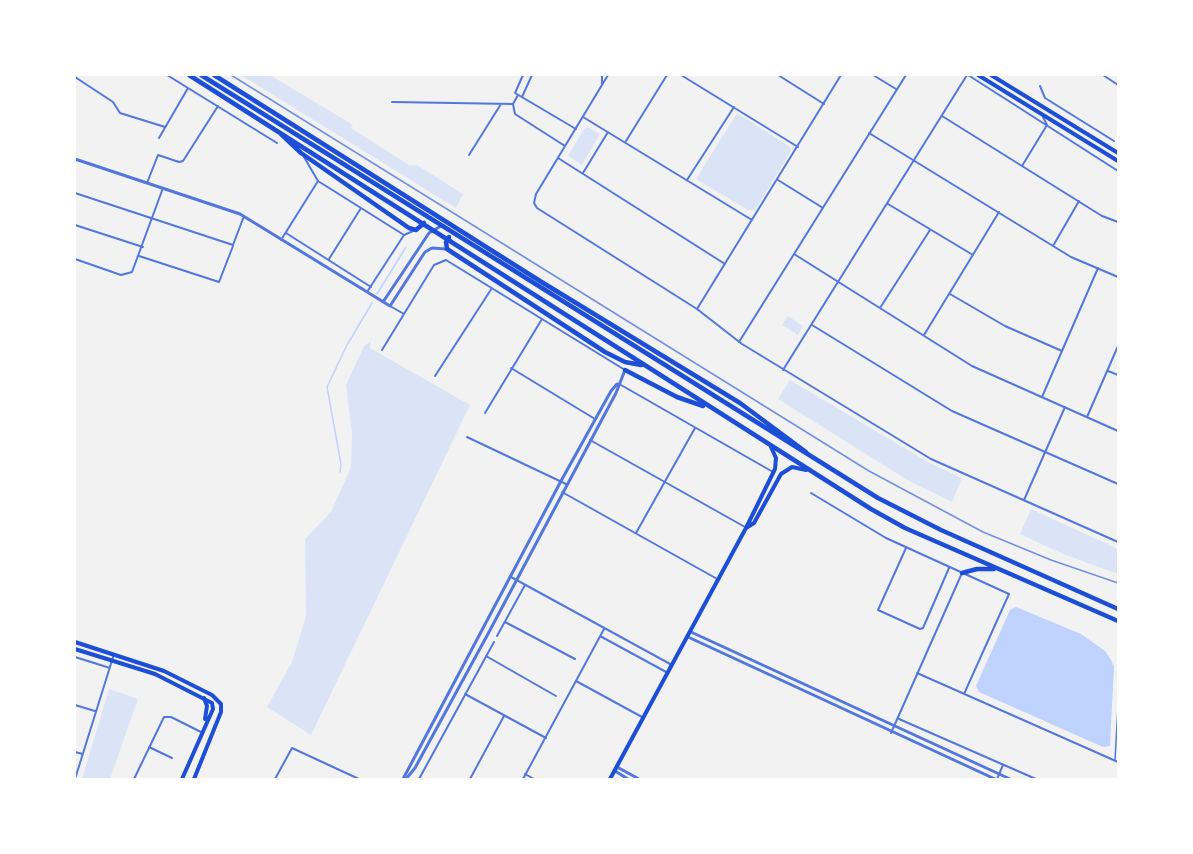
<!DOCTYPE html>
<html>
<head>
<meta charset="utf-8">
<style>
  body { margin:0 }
  #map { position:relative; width:1193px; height:854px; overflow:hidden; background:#f2f2f2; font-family:Rubik,sans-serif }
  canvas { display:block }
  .frame { position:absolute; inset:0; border:76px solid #fff; pointer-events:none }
</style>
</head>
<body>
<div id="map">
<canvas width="1193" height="854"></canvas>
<div class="frame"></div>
</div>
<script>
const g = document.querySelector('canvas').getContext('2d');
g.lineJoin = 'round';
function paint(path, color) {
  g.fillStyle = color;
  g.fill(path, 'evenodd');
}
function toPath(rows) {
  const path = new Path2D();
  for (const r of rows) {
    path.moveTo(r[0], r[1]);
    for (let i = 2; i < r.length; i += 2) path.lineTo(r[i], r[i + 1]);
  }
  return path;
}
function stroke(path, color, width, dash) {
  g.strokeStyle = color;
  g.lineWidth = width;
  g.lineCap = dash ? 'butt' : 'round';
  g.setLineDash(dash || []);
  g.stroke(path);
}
paint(toPath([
  [241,75,270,75,353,125,351,128,409,165,417,165,463,194,456,208],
  [737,113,789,146,791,151,755,210,748,210,696,179],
  [588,127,600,134,582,165,568,156,584,129],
  [788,316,803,326,798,335,782,325],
  [371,341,370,348,470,405,311,735,267,707,292,662,306,616,305,539,331,512,351,467,352,434,346,385,364,346],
  [790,380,928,462,962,478,952,502,909,481,778,399],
  [1031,509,1118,549,1118,574,1063,554,1020,534],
  [109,689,138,699,110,779,82,779]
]), '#dbe4f7');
paint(toPath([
  [1016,607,1081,634,1105,651,1111,660,1114,667,1110,746,1103,747,979,692,976,686,1010,610]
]), '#bfd3fe');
stroke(toPath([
  [377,294,406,247],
  [340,472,341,464,327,387,347,345,372,303]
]), '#bfd3fe', 1.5);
stroke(toPath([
  [1115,760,1118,707]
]), '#5277de', 1.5);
stroke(toPath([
  [167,75,277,143],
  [523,75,515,93,576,129],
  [602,75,602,84],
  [608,75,536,194,534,203,537,208,697,309,742,344,931,459,1118,542],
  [681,75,798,147],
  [778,75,824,104],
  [873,75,896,89],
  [968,75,1118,171],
  [1103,75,1118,85],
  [75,77,113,102,120,113,165,127],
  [1040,86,1045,98,1114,141],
  [518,95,513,104,515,114,565,146],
  [522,97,532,75],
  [392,102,513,104],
  [942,116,1102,216,1118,222],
  [583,117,752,220],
  [869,133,1071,257,1118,277],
  [159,138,188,88],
  [626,141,667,75],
  [469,155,501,104],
  [304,157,318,181,404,235],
  [558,158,725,264],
  [1022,166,1047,125,1043,117],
  [583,173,608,132],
  [687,180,734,107],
  [778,180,823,208],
  [147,183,158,155,179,162,183,161,218,106],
  [75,193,233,245,244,216],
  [888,204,973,255],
  [75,225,143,247],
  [286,233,371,287],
  [281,240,318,181],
  [1053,246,1079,201],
  [794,254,972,366,1118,431],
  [139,256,219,282,233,246],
  [75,259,121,275,132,272,163,188],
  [329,259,361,208],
  [367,292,404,235,413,231],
  [950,294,1005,326,1062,351],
  [390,306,404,314,434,265,446,260,625,370],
  [880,308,930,230],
  [697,309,841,75],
  [812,325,952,411,1118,484],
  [924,335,999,212],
  [739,342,906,75],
  [382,350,404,314],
  [511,368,595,419],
  [783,370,967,75],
  [1108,371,1118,375],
  [435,376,492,288],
  [621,385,773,472],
  [1042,397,1098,268],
  [485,413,542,319],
  [1087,417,1118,346],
  [467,437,566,484],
  [590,440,745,527],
  [562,492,719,580],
  [811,493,886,538,1009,594,964,694],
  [1024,500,1065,407],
  [636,533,695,428],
  [906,548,878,610,920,629,923,628,949,568],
  [511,577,672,665],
  [505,622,575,659],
  [497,636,525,585],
  [600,636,668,673],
  [486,656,556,696],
  [75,657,110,668],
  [917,673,1118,762],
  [576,681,642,717],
  [465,694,546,738],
  [75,705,95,711],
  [899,719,1036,779],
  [891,733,962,573],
  [149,747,172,758],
  [75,752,83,754],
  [525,774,534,779],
  [75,779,114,654],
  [134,779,164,717,171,717,201,732],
  [275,779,292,748,359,779],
  [419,779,494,642],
  [470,779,504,716],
  [523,779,604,629],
  [997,779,1003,765]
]), '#5277de', 2);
stroke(toPath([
  [75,159,240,214,390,306,425,252,432,248,446,249],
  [383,302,429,233,441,226],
  [691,632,1010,779],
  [688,637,995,779],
  [617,767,639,779],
  [615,771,628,779],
  [403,779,561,481,611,391,617,384],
  [406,779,415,768,489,632,616,393,625,370]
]), '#5277de', 3);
stroke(toPath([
  [978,75,1118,161],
  [991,75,1118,153],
  [746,528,754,523,781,474,792,467,806,470],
  [75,642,164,671,212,695,221,704],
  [75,649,155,674,212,703,213,709,182,779],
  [204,698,207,706,205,719],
  [194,779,221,712,221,704],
  [610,779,746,528,775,469,776,458,771,447]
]), '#1d4ed8', 4);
stroke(toPath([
  [189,75,871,509,905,528,1118,621],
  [201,75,878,498,941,530,1118,609],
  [214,75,540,281,740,403,806,452],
  [281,134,301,153,409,228,416,230,424,223],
  [449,237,446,242,447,249,605,352,625,362,641,365],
  [625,370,677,397,703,406],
  [962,573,977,569,994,569]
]), '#1d4ed8', 4.5);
stroke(toPath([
  [231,75,869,471,983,532,1051,560,1118,583]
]), '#7290e2', 1.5);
</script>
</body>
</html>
